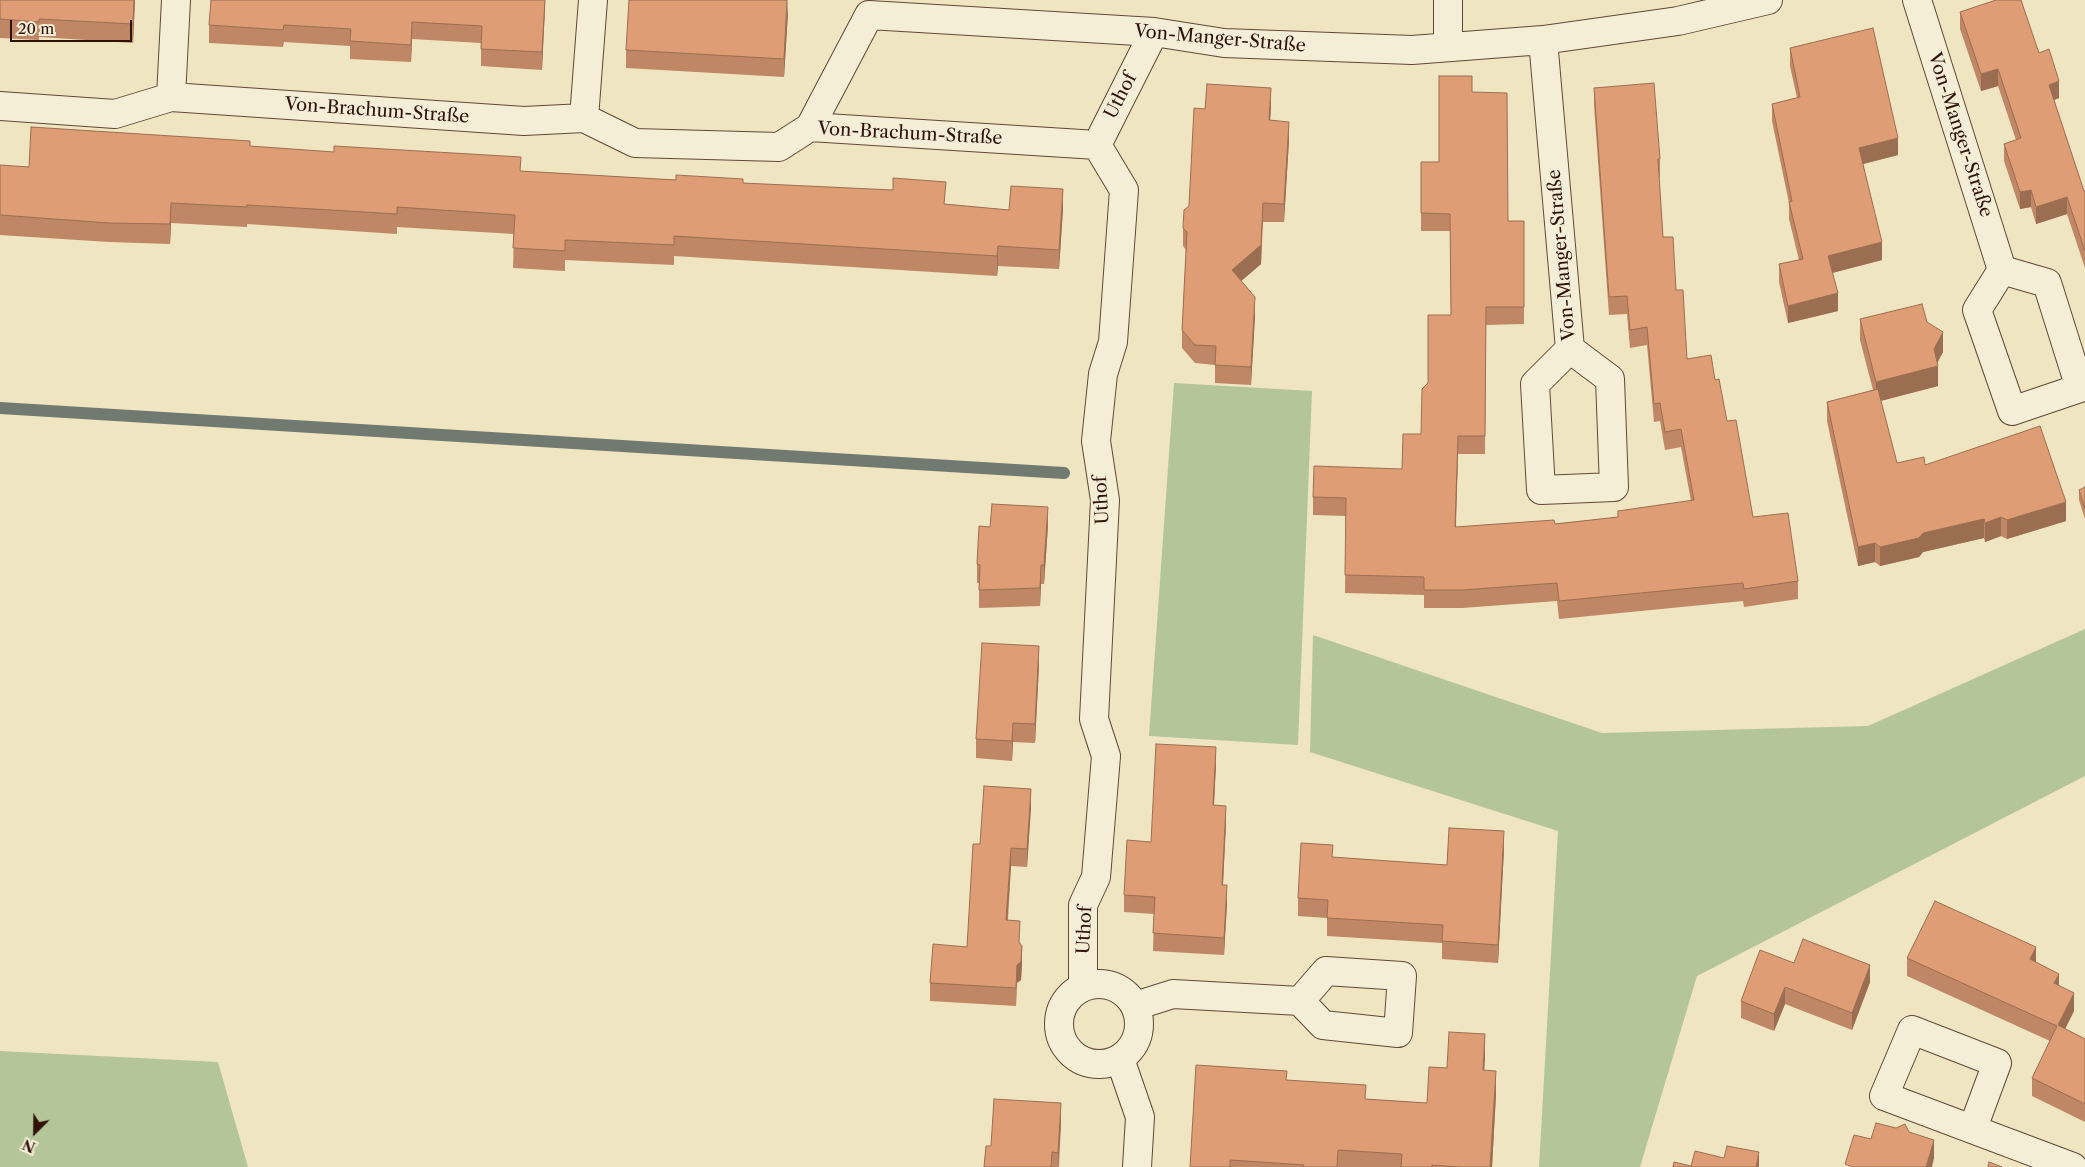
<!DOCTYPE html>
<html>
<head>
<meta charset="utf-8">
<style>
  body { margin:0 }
  #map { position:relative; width:2085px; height:1167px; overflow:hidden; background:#efe5c1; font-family:"Libre Caslon Text",serif }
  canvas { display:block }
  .north { position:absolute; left:10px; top:1107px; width:50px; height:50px; -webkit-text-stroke:4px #f5eed7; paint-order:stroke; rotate:203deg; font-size:14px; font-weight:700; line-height:20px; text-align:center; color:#301308 }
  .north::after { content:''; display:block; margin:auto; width:18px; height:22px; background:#301308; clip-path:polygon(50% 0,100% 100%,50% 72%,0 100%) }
  .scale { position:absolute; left:10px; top:20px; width:122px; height:22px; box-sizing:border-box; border:2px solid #301308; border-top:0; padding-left:6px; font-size:15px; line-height:18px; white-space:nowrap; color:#301308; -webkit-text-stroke:4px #f5eed7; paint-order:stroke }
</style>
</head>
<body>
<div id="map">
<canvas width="2085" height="1167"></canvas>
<div class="north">N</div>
<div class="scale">20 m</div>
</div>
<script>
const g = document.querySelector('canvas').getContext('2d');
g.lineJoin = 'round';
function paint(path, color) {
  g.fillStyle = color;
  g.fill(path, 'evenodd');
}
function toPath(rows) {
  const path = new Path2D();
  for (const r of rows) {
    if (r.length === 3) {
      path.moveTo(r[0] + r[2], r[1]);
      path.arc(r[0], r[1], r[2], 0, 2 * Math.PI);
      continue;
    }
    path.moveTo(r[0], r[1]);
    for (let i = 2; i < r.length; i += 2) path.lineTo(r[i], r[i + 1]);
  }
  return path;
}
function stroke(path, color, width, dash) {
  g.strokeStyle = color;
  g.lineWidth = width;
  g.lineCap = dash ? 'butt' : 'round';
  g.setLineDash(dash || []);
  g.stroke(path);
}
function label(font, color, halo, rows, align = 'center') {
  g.font = font + ' "Libre Caslon Text",serif';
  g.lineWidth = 4;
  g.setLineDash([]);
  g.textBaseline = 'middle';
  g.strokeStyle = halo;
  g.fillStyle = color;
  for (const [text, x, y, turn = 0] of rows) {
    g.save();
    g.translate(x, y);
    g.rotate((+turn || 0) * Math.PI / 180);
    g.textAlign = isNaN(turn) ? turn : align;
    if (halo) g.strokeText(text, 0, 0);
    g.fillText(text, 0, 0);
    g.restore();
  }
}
paint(toPath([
  [1174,383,1312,391,1298,745,1149,736],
  [2085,629,2085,776,1697,976,1640,1167,1539,1167,1558,831,1310,752,1313,635,1602,733,1868,726],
  [0,1051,218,1062,248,1167,0,1167]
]), '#b4c697');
stroke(toPath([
  [0,408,1064,473]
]), '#707a70', 12);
const minor = toPath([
  [1917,0,2002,270,1977,310,2012,411,2080,388,2047,283,2002,270],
  [1543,40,1570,349,1535,384,1541,490,1614,487,1610,379,1570,349],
  [1448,46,1448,0],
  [171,97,176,0],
  [0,106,115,114,171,97,524,121,584,118,635,143,779,147,810,127,1097,145],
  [584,118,593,0],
  [810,127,869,15,1154,32,1224,43,1412,50,1543,40,1678,21,1768,0],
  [1099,1024,40],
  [1083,986,1083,905,1096,877,1106,756,1094,719,1105,500,1096,441,1103,374,1113,342,1124,190,1097,145,1154,32],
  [1135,1006,1173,994,1300,1001,1323,1025,1398,1033,1402,976,1326,971,1300,1001],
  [1120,1059,1140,1117,1137,1167],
  [1973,1128,1997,1063,1912,1030,1884,1096,2073,1167]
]);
stroke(minor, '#604836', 30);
stroke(minor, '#f5eed7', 28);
paint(toPath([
  [0,0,135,0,133,43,39,37,39,40,0,38],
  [545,0,542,70,481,66,481,43,412,39,411,62,350,59,350,46,284,42,283,47,209,43,209,25],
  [1960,12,2039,53,2059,98,2054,100,2084,191,2085,191,2085,268,2067,214,2036,224,2031,207,2020,209,2004,161,2004,144,2016,140,1998,86,1981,91,1960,29],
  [788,13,784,77,626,68,626,50],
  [1790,48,1898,155,1863,164,1882,260,1832,273,1838,311,1788,323,1779,282,1779,264,1799,260,1789,219,1789,203,1772,121,1772,104,1797,98,1790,66],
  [1594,88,1660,159,1660,177,1659,177,1663,237,1676,290,1687,359,1715,380,1753,517,1798,581,1798,599,1744,607,1743,601,1559,619,1557,601,1462,608,1424,608,1424,595,1345,593,1346,516,1313,515,1313,497,1402,469,1421,434,1428,383,1451,315,1450,231,1421,231,1421,162,1439,162,1472,92,1508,221,1524,221,1524,324,1486,325,1485,454,1458,454,1456,527,1555,524,1618,517,1618,511,1691,501,1681,447,1665,450,1660,421,1654,422,1647,345,1630,348,1627,314,1609,315,1594,105],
  [1271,107,1270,120,1289,140,1284,222,1263,222,1261,264,1241,281,1255,316,1251,385,1215,383,1215,365,1195,363,1182,348,1182,330,1186,250,1183,246,1183,228,1189,206,1205,109],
  [250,146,521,171,676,180,743,183,945,204,1009,210,1063,209,1059,269,998,266,997,276,674,256,674,265,565,260,565,271,513,268,514,234,397,227,397,234,247,224,247,227,171,223,170,244,109,242,0,235,0,165,29,167],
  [1860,319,1927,322,1943,352,1937,363,1938,386,1881,401,1897,463,1925,465,2066,521,2007,539,2001,536,1985,542,1984,538,1923,552,1919,557,1880,566,1875,562,1858,566,1827,421,1827,402,1873,390,1860,340],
  [2085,487,2085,519,2079,500,2079,490],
  [1048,525,1044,584,1041,584,1040,606,979,608,979,583,977,583,977,564,990,527],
  [1039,665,1035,743,1013,742,1012,761,976,758,976,739],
  [1216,764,1214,805,1226,823,1223,885,1227,903,1224,955,1153,951,1154,914,1124,912,1124,895,1151,842],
  [1031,807,1027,867,1011,866,1008,920,1020,943,1022,964,1021,980,1017,983,1016,1006,930,1001,930,983,967,947,980,844],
  [1504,849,1498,963,1442,959,1442,943,1327,936,1327,918,1298,916,1298,898,1333,858,1447,865],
  [1907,958,2036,962,2059,986,2074,1011,2065,1029,2085,1039,2085,1122,2032,1096,2032,1078,2050,1041,1907,976],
  [1794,963,1870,982,1852,1030,1785,1004,1774,1031,1741,1018,1741,1001],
  [1485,1057,1484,1070,1496,1094,1492,1167,1190,1167,1287,1080,1366,1099,1427,1103,1447,1068],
  [1061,1123,1059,1167,984,1167]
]), '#bf8765');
paint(toPath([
  [134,0,135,0,133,43,133,24],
  [545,0,545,9,542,70,542,52],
  [788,0,788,13,784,77,784,59],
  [412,22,412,39,411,62,411,45],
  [1998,69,1998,86,1981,91,1981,74],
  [2059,81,2059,98,2049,102,2049,85],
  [1271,88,1271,107,1269,139,1269,120],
  [1289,122,1289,140,1284,222,1284,204],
  [1898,138,1898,155,1859,165,1859,148],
  [1063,189,1063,209,1059,269,1059,250],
  [2031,190,2031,207,2020,209,2020,192],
  [2067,197,2067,214,2036,224,2036,207],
  [171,203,171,223,170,244,170,224],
  [1263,203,1261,264,1232,289,1232,270],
  [1882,242,1882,260,1828,274,1828,256],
  [998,246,998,266,997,276,997,256],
  [1838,293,1838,311,1788,323,1788,306],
  [1255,297,1255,316,1251,385,1251,367],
  [1943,332,1943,352,1935,367,1938,366,1938,386,1876,402,1876,382,1934,349],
  [1458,436,1458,454,1455,545,1455,527],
  [2066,502,2066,521,2007,539,2007,520],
  [1048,507,1048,525,1044,584,1044,565],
  [2001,517,2001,536,1985,542,1985,523],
  [1984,519,1984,538,1923,552,1919,557,1880,566,1880,547,1923,533],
  [1875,543,1875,562,1858,566,1858,547],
  [1041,565,1041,584,1040,606,1040,588],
  [1039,646,1039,665,1035,743,1035,724],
  [1013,723,1013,742,1012,761,1012,741],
  [1216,747,1216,764,1213,822,1213,805],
  [1031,789,1031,807,1027,867,1027,849],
  [1226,806,1226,823,1222,903,1222,885],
  [1504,831,1504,849,1498,963,1498,945],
  [1011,848,1011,866,1006,938,1006,920],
  [1227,885,1227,903,1224,955,1224,938],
  [1022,946,1022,964,1021,980,1017,983,1016,1006,1017,965],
  [2036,947,2036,965,2030,959],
  [1870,965,1870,982,1852,1030,1852,1013],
  [2059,974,2059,992,2054,983],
  [1785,987,1785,1004,1774,1031,1774,1014],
  [2074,993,2074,1011,2058,1043,2058,1025],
  [1485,1034,1485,1057,1483,1093,1483,1070],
  [1496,1071,1496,1094,1492,1167,1490,1167],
  [1061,1103,1061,1123,1058,1167,1058,1153],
  [1934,1140,1934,1158,1932,1167,1926,1167],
  [1759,1152,1759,1167,1756,1167]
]), '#9b6e52');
const building = toPath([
  [0,0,134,0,133,24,39,19,39,22,0,19,0,0],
  [211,0,545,0,542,52,481,49,482,26,412,22,411,45,350,41,351,29,284,25,283,30,209,25,211,0],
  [629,0,787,0,784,59,626,50,629,0],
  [1996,0,2021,0,2039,53,2049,49,2059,81,2049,85,2084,191,2085,191,2085,251,2067,197,2036,207,2031,190,2020,192,2004,144,2021,138,1998,69,1981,74,1960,12,1996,0],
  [1873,28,1898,138,1859,148,1882,242,1828,256,1838,293,1788,306,1779,264,1803,259,1789,202,1792,201,1772,104,1800,97,1790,48,1873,28],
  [1439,76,1472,76,1472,92,1507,93,1508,221,1524,221,1524,307,1486,307,1485,436,1458,436,1455,527,1554,520,1555,524,1618,517,1618,511,1694,500,1681,429,1665,432,1660,403,1654,404,1647,327,1630,330,1627,296,1609,297,1594,88,1654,83,1660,159,1658,159,1663,237,1673,237,1676,290,1683,290,1687,359,1711,355,1715,380,1719,379,1727,421,1736,420,1753,517,1788,513,1798,581,1744,589,1743,583,1559,601,1557,583,1462,590,1424,590,1424,577,1345,575,1346,498,1313,497,1314,466,1402,469,1403,434,1421,434,1422,389,1428,383,1428,315,1451,315,1450,214,1421,213,1421,162,1439,162,1439,76],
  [1207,84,1271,88,1269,120,1289,122,1284,204,1263,203,1261,245,1232,270,1255,297,1251,367,1215,365,1216,346,1195,345,1182,330,1187,232,1183,228,1184,210,1189,206,1194,108,1205,109,1207,84],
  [31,127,250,141,250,146,334,152,334,146,521,157,520,171,676,180,676,175,743,179,743,183,893,190,893,178,946,182,944,204,1009,210,1011,186,1063,189,1059,250,998,246,997,256,674,236,674,245,565,240,565,251,513,248,515,215,397,207,397,214,247,205,247,207,171,203,170,224,109,223,0,215,0,165,29,167,31,127],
  [1922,304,1927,322,1943,332,1934,349,1938,366,1876,382,1860,319,1922,304],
  [1878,389,1897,463,1924,457,1925,465,2040,426,2066,502,2007,520,2001,517,1985,523,1984,519,1923,533,1919,538,1880,547,1875,543,1858,547,1827,402,1878,389],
  [2085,487,2085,509,2079,490,2085,487],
  [992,504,1048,507,1044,565,1041,565,1040,588,979,590,980,565,977,564,979,526,990,527,992,504],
  [982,643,1039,646,1035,724,1013,723,1012,741,976,739,982,643],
  [1156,744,1216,747,1213,805,1226,806,1222,885,1227,885,1224,938,1153,933,1155,897,1124,895,1127,840,1151,842,1156,744],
  [984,786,1031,789,1027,849,1011,848,1006,920,1020,921,1019,942,1022,946,1021,962,1017,965,1016,988,930,983,933,944,967,947,973,844,980,844,984,786],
  [1449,828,1504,831,1498,945,1442,941,1443,925,1327,918,1328,900,1298,898,1301,843,1333,845,1332,857,1447,865,1449,828],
  [1935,901,2036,947,2030,959,2059,974,2054,983,2074,993,2058,1025,2085,1039,2085,1104,2032,1078,2057,1026,1907,958,1935,901],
  [1803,939,1870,965,1852,1013,1785,987,1774,1014,1741,1001,1760,950,1794,963,1803,939],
  [1449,1032,1485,1034,1483,1070,1496,1071,1490,1167,1459,1167,1432,1165,1432,1167,1401,1167,1402,1154,1338,1150,1337,1167,1303,1167,1304,1165,1230,1160,1230,1167,1190,1167,1196,1065,1287,1071,1286,1080,1366,1085,1365,1099,1427,1103,1429,1067,1447,1068,1449,1032],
  [994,1099,1061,1103,1058,1153,1052,1152,1051,1167,984,1167,986,1146,991,1146,994,1099],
  [1876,1123,1896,1128,1905,1124,1909,1132,1934,1140,1926,1167,1852,1167,1845,1164,1854,1135,1871,1139,1876,1123],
  [1727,1146,1759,1152,1756,1167,1673,1167,1674,1162,1691,1166,1695,1151,1724,1158,1727,1146],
  [1989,1162,2002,1167,1988,1167,1989,1162]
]);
paint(building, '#de9d75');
stroke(building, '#9b6e52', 1);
label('18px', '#301308', '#f5eed7', [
  ["Von-Manger-Straße",1220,39,5],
  ["Uthof",1121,96,-63],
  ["Von-Brachum-Straße",377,111,4],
  ["Von-Brachum-Straße",910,134,3],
  ["Von-Manger-Straße",1960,135,72],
  ["Von-Manger-Straße",1562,255,-95],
  ["Uthof",1102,500,-93],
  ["Uthof",1085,930,-87]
]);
</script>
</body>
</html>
